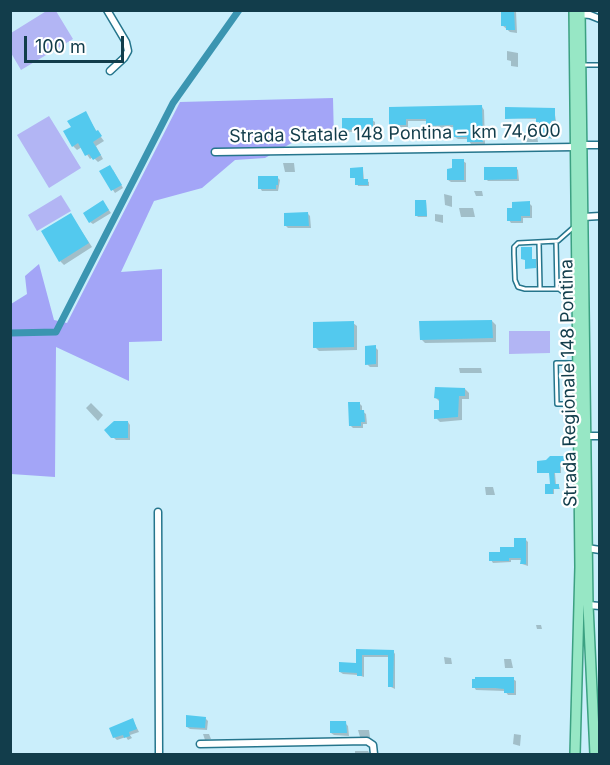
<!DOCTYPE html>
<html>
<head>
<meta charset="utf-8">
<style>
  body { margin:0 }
  #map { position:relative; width:610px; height:765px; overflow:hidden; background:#caeefb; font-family:Inter,sans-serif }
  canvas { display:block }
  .frame { position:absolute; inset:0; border:12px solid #123d4b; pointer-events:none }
  .scale { position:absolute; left:24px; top:36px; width:100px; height:27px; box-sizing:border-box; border:3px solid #123d4b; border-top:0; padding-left:8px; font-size:18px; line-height:21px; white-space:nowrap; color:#123d4b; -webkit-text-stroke:4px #fff; paint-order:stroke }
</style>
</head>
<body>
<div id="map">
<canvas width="610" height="765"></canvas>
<div class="frame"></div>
<div class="scale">100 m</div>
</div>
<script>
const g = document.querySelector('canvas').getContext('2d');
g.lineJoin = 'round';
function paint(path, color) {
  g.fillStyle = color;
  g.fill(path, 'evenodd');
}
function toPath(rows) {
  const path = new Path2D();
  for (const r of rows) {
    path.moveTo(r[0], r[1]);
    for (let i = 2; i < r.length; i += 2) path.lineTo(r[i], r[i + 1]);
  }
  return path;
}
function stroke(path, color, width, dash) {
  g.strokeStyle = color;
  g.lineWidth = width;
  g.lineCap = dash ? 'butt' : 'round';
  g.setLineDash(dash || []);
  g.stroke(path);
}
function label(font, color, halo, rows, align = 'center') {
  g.font = font + ' Inter,sans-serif';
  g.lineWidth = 4.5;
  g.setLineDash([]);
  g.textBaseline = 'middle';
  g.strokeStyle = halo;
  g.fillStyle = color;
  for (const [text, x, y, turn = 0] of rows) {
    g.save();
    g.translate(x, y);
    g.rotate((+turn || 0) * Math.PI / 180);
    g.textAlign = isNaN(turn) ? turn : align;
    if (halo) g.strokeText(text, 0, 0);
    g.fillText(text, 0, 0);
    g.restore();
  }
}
paint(toPath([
  [48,10,56,11,73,39,21,70,11,53,11,33],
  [49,116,81,168,49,188,17,135],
  [61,195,71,211,37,231,28,215],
  [509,331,550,331,550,353,509,354]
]), '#b2b5f4');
paint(toPath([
  [333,98,334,140,297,140,265,158,235,160,202,188,154,201,121,272,162,269,162,341,129,342,129,381,56,347,55,477,11,474,11,304,27,294,25,276,39,264,54,320,67,323,180,102]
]), '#a3a5f7');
paint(toPath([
  [507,10,516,11,517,33,510,32,502,25],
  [507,51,518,53,518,67,511,66,511,61,507,60],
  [482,107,484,110,485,144,471,144,468,139,458,139,455,137,455,127,430,128,428,121,408,121,408,127,394,127,391,125,391,109],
  [554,109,556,121,552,121,552,139,541,137,540,123,537,119,506,118],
  [85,112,97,132,104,141,96,146,103,159,98,162,93,157,90,159,82,147,77,150,73,146,73,127],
  [372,120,375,122,375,131,346,132,344,129],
  [524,135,537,135,538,142,526,142],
  [463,161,466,163,466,182,451,182,448,180,454,170],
  [283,163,294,163,295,172,285,172],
  [516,168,518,170,519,181,488,181,486,179],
  [363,169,364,180,369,182,369,186,358,186,356,178,352,177],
  [113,170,123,188,115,193,101,172],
  [277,177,280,180,278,191,262,191,260,188],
  [474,191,482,191,483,196,476,196],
  [444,194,452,196,452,207,445,205],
  [426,201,427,217,418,217,417,216],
  [529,203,532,206,532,218,523,218,523,223,511,223,509,220],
  [105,205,111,213,93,224,90,222],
  [459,208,473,208,475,217,461,217],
  [308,214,310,216,311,228,288,228,285,225],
  [435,214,443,215,443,223,435,221],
  [71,215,92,247,64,265,60,261],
  [492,321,496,325,496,342,425,343,421,339],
  [353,323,357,326,357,350,319,351,315,347],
  [375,347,378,350,378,367,370,367,367,364],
  [459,368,481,368,482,373,460,373],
  [465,389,469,393,469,399,462,399,462,420,440,422,436,418,440,412,440,402,436,398],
  [91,403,103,415,98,421,86,408],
  [360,404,362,406,362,411,366,414,367,424,363,424,363,428,353,428,350,425],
  [128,422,130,425,130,440,116,440,106,430],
  [566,458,568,463,561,463,561,473,555,473,556,485,559,486,560,489,554,489,554,494,548,494,547,493,551,485,551,473,539,472],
  [485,487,493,487,495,495,486,495],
  [525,539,528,542,528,566,522,564,522,560,511,560,511,562,493,563,491,560,502,553,515,548],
  [536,625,541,625,542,629,537,629],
  [358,650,393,651,395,654,395,689,389,686,390,657,364,657,364,677,358,675,343,674,340,672,358,664],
  [444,657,451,658,452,664,445,664],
  [504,659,511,659,513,668,505,668],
  [513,679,516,681,516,695,508,695,505,691,476,690,474,687],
  [205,718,208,721,207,730,190,729,187,727],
  [133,720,139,732,130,735,132,738,128,740,126,737,117,740,114,737],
  [345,723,348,726,349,736,334,735,331,733],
  [358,730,369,730,370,737,360,737],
  [203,734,209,734,211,739,205,740],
  [514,734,521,735,520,746,513,744],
  [355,751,368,751,370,754,355,754]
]), '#0003');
stroke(toPath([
  [10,333,56,332,173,103,239,10]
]), '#3b95b1', 7);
paint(toPath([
  [501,10,514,10,515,30,506,30,506,26,501,26],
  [482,105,483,142,467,142,467,137,454,137,453,125,426,126,426,119,406,119,406,125,389,125,389,107],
  [505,107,555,108,555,120,551,121,551,138,539,138,539,122,536,122,536,118,505,119],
  [86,111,96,131,98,130,102,136,93,142,101,155,93,160,89,154,85,156,78,143,72,147,63,131,71,127,67,121],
  [342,118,373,118,373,129,342,130],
  [452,159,464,159,464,180,447,180,447,169,452,168],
  [110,165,122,185,111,191,99,171],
  [363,167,363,179,368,179,368,185,355,185,355,178,350,178,350,168],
  [484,167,517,167,517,179,484,180],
  [258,176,278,176,278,185,276,185,276,189,258,189],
  [103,200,109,210,89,223,83,213],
  [415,200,426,200,427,216,415,216],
  [530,201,530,216,521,216,521,221,507,221,507,208,512,208,512,202],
  [308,212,309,226,284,226,284,213],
  [71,213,89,243,59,262,41,231],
  [521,247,532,247,532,259,536,259,536,268,525,269,525,260,521,259],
  [492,320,493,338,420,340,419,321],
  [354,321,354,347,313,348,313,322],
  [376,345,376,364,365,365,365,346],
  [435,387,465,388,465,396,459,396,458,417,434,419,434,410,439,410,439,399,434,398],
  [348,402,360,402,360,410,364,410,365,422,361,422,361,426,349,426],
  [114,421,128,421,128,438,111,438,104,430],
  [550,456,567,456,567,463,560,463,560,473,554,473,555,484,559,484,559,489,553,489,553,494,545,494,545,484,550,484,549,473,537,473,537,461,546,460],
  [514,538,526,538,526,564,520,564,521,558,509,558,509,561,489,561,489,552,500,552,500,547,514,547],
  [356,649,394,650,393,687,388,687,388,655,362,655,362,676,357,676,357,673,339,672,339,662,356,663],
  [475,677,514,677,514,693,504,693,504,689,495,688,472,688,472,679,475,679],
  [186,715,206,717,205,728,186,727],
  [133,718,137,729,129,732,130,736,124,738,123,735,113,738,109,728],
  [330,721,346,721,347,733,330,733]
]), '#53c9ee');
const lane = toPath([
  [583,65,600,65],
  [556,241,557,289],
  [539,242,540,288],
  [575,302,559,289,525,289,518,287,515,280,514,254,514,247,518,243,558,241,575,226],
  [576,363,556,363,557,404,576,404]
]);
const street = toPath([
  [107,10,126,42,128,51,124,58,110,71],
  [580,14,590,15,600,19],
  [582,145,600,145],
  [215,152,575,147],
  [583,217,600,216],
  [586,436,600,436],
  [158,512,159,754],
  [587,548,600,550],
  [588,605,600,606],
  [200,744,367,741,373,745,374,754]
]);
const primary = toPath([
  [574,10,580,567,575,754],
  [580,10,588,605,595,754]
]);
stroke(lane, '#25758c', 6);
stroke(street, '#25758c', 9);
stroke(primary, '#3ca182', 12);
stroke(lane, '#fff', 3);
stroke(street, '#fff', 6);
stroke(primary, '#97e7c5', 9);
label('18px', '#123d4b', '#fff', [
  ["Strada Statale 148 Pontina – km 74,600",395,134,-1],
  ["Strada Regionale 148 Pontina",569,383,-91]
]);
</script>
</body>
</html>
